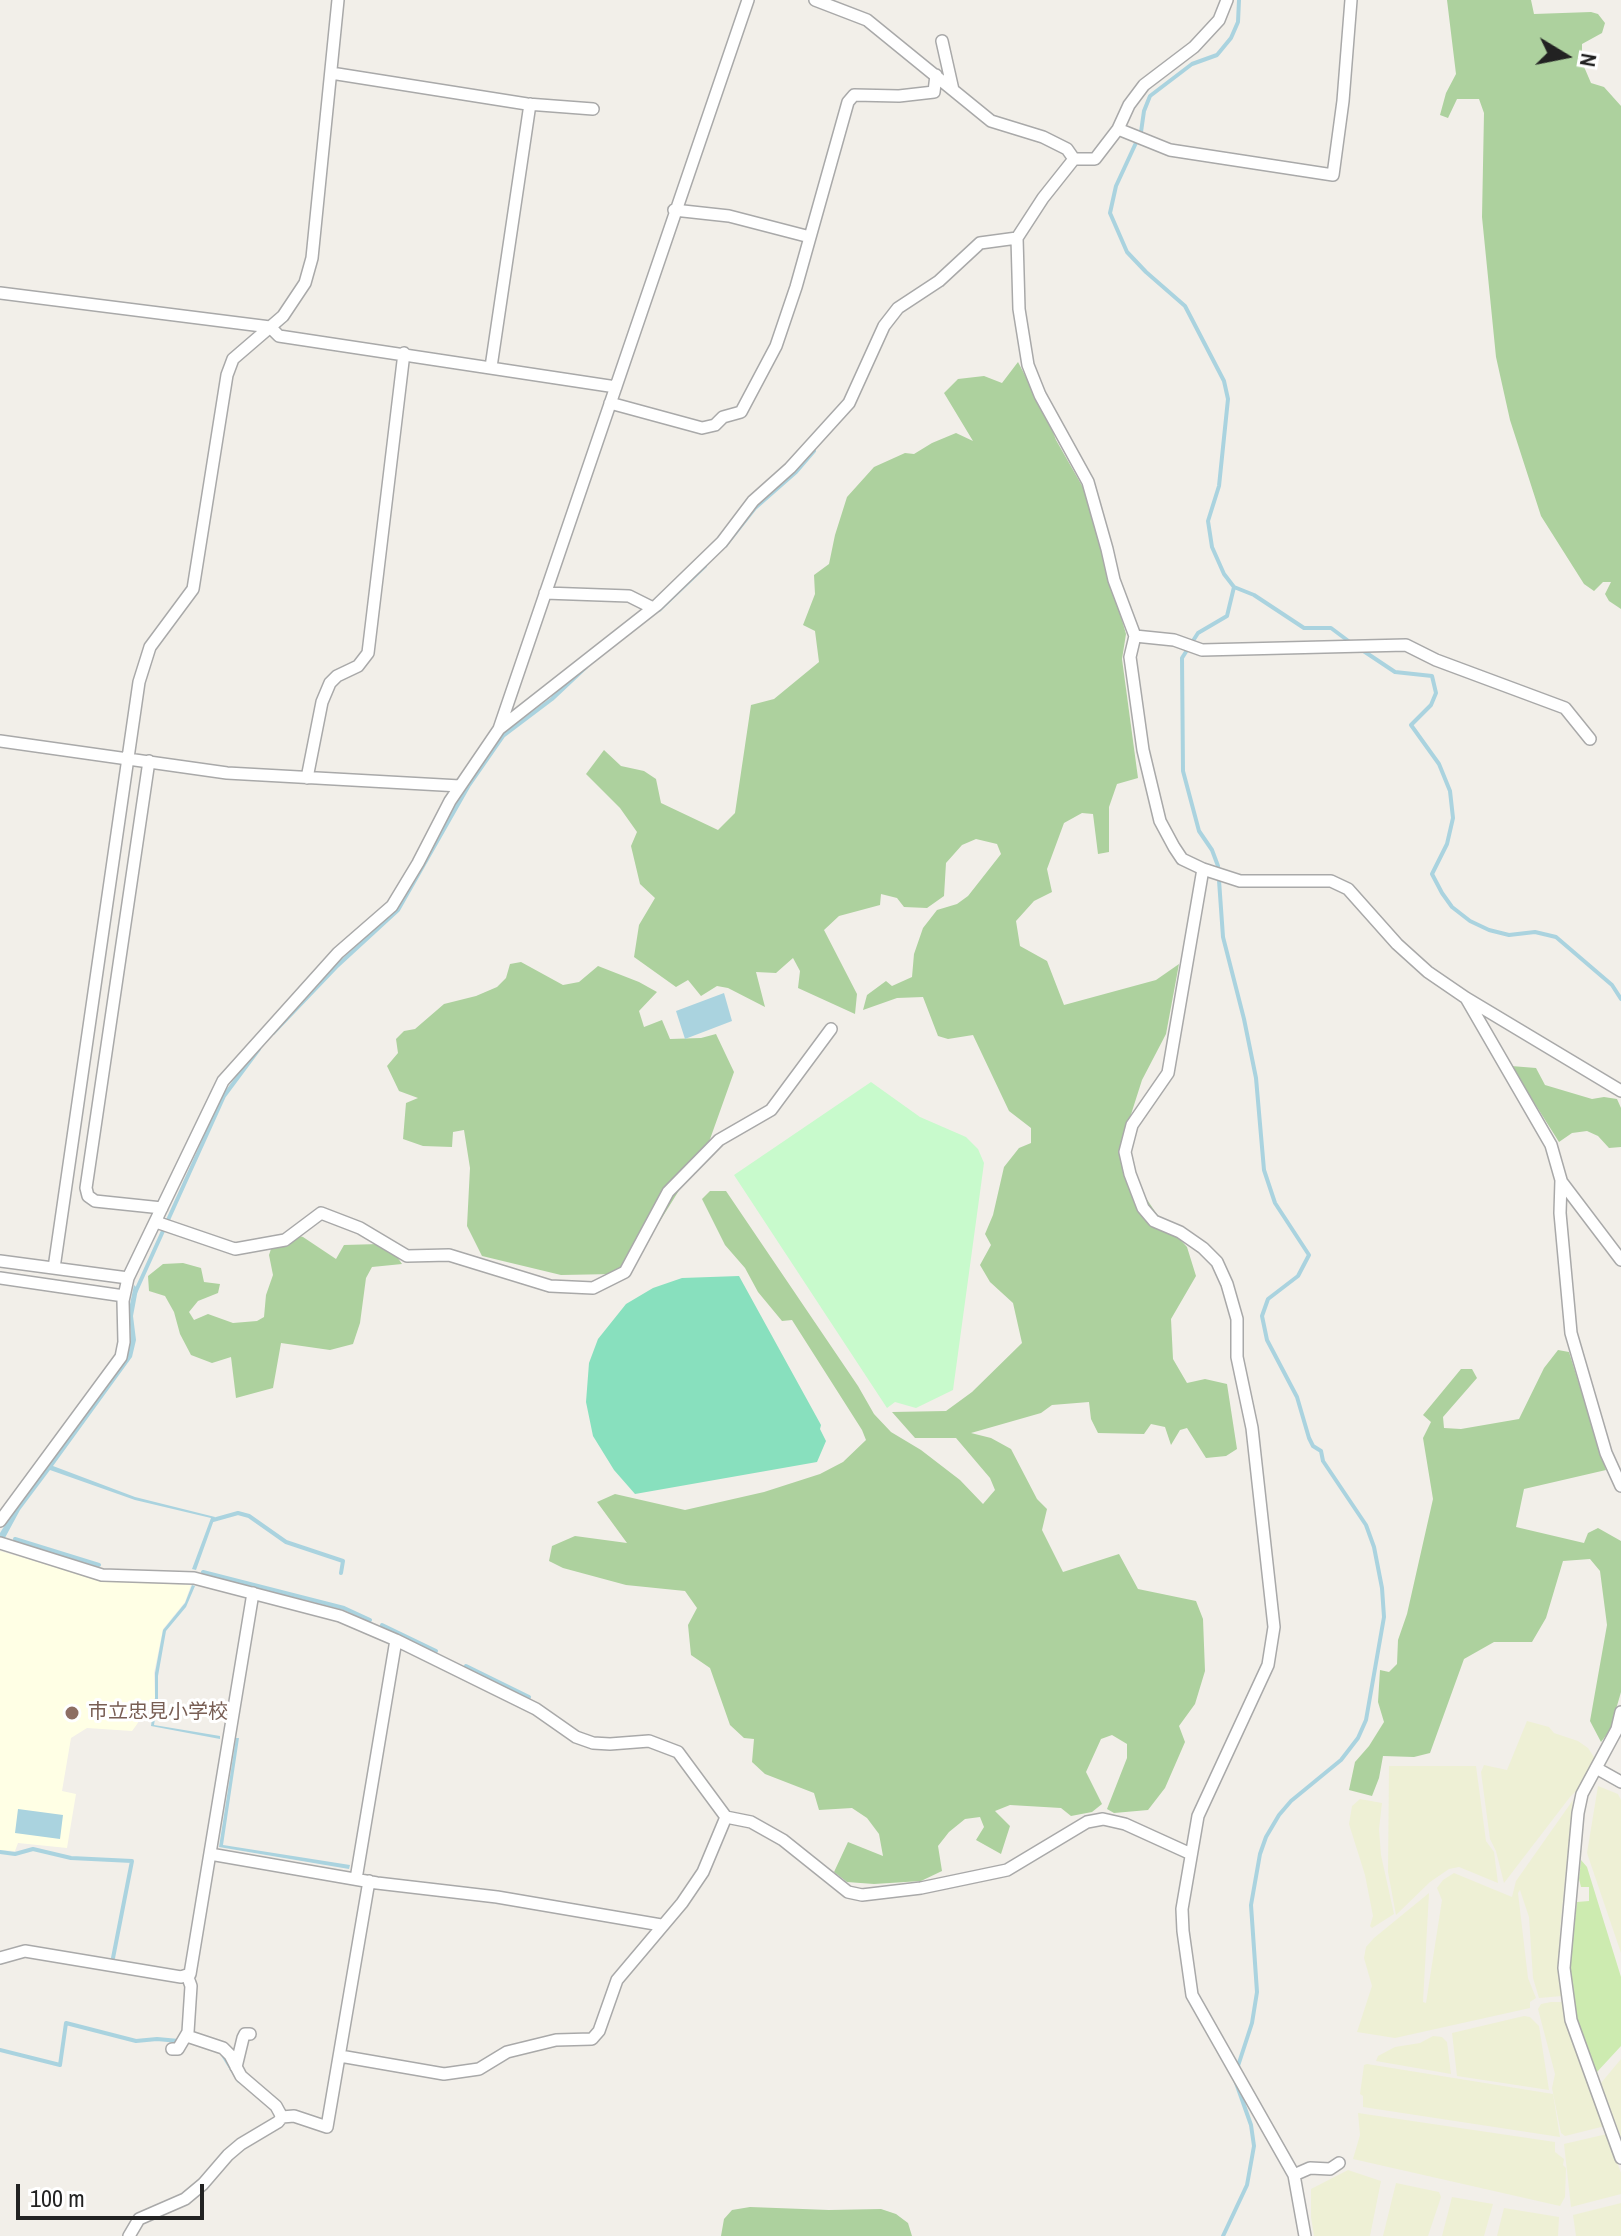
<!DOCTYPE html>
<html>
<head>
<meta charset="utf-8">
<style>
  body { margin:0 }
  #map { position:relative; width:1621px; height:2236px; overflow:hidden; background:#f2efe9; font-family:"Archivo Narrow",sans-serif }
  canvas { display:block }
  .north { position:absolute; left:1525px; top:16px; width:80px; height:80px; -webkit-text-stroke:6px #fff; paint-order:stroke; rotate:100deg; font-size:22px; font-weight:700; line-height:32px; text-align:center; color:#222 }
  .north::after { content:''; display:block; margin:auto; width:28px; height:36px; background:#222; clip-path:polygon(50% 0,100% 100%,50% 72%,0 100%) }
  .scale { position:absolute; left:16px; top:2184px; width:188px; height:36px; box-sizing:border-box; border:4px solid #222; border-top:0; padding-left:10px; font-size:24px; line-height:28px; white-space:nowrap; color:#222; -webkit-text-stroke:6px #fff; paint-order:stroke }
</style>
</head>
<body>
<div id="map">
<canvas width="1621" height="2236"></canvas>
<div class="north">N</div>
<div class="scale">100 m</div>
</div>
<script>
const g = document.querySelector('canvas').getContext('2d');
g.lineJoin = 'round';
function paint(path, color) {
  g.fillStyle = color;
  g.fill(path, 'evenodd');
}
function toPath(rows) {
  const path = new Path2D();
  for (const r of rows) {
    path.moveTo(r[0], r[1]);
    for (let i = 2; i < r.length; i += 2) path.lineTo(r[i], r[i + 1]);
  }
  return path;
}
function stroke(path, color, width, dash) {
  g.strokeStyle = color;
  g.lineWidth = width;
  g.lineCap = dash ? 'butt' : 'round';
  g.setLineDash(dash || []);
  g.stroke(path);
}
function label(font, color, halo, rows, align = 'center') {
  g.font = font + ' "Archivo Narrow","Noto Sans JP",sans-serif';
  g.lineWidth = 6;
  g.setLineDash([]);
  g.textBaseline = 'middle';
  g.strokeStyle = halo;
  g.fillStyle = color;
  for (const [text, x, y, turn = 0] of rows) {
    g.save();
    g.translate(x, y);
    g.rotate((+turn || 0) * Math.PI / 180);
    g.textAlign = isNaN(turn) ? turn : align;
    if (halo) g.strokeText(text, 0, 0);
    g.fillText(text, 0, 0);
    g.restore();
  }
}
paint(toPath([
  [0,1551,102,1581,191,1585,185,1602,163,1629,154,1673,155,1698,135,1727,132,1731,87,1728,71,1738,62,1791,76,1794,67,1848,18,1843,15,1851,0,1850]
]), '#ffffe5');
paint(toPath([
  [1527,1721,1549,1727,1554,1733,1578,1741,1588,1748,1596,1760,1580,1787,1570,1797,1504,1883,1496,1851,1490,1839,1481,1772,1484,1765,1507,1770],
  [1389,1766,1476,1766,1486,1841,1494,1852,1498,1883,1459,1867,1449,1869,1430,1882,1396,1915,1388,1872],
  [1598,1786,1618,1794,1621,1800,1621,1953,1587,1853],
  [1360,1799,1382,1803,1379,1829,1381,1855,1394,1914,1372,1928,1370,1926,1373,1916,1365,1875,1349,1824,1352,1806],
  [1573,1800,1560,1930,1559,1978,1562,1979,1562,1996,1539,1998,1533,1978,1529,1917,1520,1890,1518,1893,1528,1978,1536,1998,1530,2002,1530,2008,1395,2038,1357,2032,1372,1986,1364,1958,1366,1947,1374,1938,1429,1893,1423,2002,1426,2003,1442,1900,1437,1888,1443,1880,1454,1873,1512,1897,1516,1881],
  [1551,2002,1563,2002,1596,2106,1605,2126,1565,2136,1561,2133,1552,2088,1555,2074,1538,2009,1541,2004],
  [1524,2016,1530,2017,1539,2026,1549,2090,1457,2076,1452,2033],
  [1433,2036,1442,2037,1447,2042,1451,2074,1376,2061,1378,2056,1395,2047,1420,2043],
  [1621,2059,1621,2138,1601,2083],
  [1367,2064,1553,2094,1560,2137,1363,2107,1363,2096,1360,2094,1364,2065],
  [1358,2113,1555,2142,1555,2152,1564,2159,1563,2165,1566,2168,1565,2197,1560,2206,1353,2159,1360,2135],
  [1607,2134,1621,2173,1621,2194,1571,2207,1564,2144],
  [1348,2170,1381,2181,1370,2236,1314,2236,1311,2217,1311,2189],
  [1396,2183,1439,2192,1441,2197,1428,2236,1383,2236],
  [1452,2197,1493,2204,1484,2236,1442,2236],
  [1621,2203,1621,2236,1576,2236,1573,2215],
  [1504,2208,1559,2217,1558,2236,1497,2236]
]), '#eef0d5');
paint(toPath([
  [1581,1860,1587,1867,1621,1977,1621,2046,1597,2072,1594,2071,1576,2017,1569,1968,1577,1902,1589,1901,1589,1887,1581,1887,1579,1879]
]), '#cdebb0');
paint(toPath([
  [1447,0,1531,0,1534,14,1591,12,1598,14,1605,23,1602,33,1582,44,1582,62,1591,83,1604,87,1621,106,1621,609,1609,601,1605,594,1611,582,1603,582,1594,591,1584,584,1541,516,1510,420,1496,357,1482,217,1484,113,1479,99,1457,99,1448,118,1440,115,1446,93,1456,74],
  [1018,362,1048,419,1056,440,1085,491,1126,634,1122,659,1138,778,1117,784,1109,807,1109,852,1098,854,1093,814,1082,813,1064,823,1047,869,1052,892,1034,901,1016,921,1020,946,1047,961,1064,1005,1156,980,1179,964,1166,1034,1142,1080,1127,1127,1130,1174,1156,1213,1187,1247,1196,1276,1171,1319,1173,1359,1187,1383,1205,1379,1227,1384,1237,1449,1226,1456,1206,1458,1187,1428,1180,1430,1171,1445,1165,1427,1151,1424,1144,1434,1098,1433,1091,1419,1089,1402,1052,1405,1041,1413,971,1433,991,1438,1011,1449,1037,1499,1047,1509,1042,1530,1063,1572,1119,1554,1138,1589,1196,1601,1203,1619,1205,1671,1195,1704,1179,1726,1185,1742,1165,1788,1148,1810,1114,1813,1107,1809,1127,1758,1127,1744,1112,1735,1101,1739,1086,1772,1102,1804,1092,1812,1071,1816,1061,1808,1010,1805,995,1811,1010,1826,1001,1854,976,1840,984,1827,980,1817,965,1819,949,1832,938,1846,942,1871,921,1881,874,1884,847,1882,834,1872,848,1842,883,1856,879,1834,867,1818,852,1808,819,1810,814,1793,765,1774,752,1762,754,1739,744,1738,730,1725,710,1668,691,1655,688,1625,697,1608,685,1591,626,1585,563,1568,549,1561,552,1546,575,1536,627,1543,597,1502,615,1494,685,1510,764,1492,820,1474,843,1462,866,1440,862,1430,792,1320,782,1321,758,1292,745,1268,725,1245,702,1199,710,1191,726,1191,858,1386,874,1414,891,1432,921,1450,960,1480,983,1504,995,1490,990,1478,956,1438,915,1438,892,1412,946,1411,972,1392,1022,1343,1013,1303,990,1282,980,1265,991,1245,985,1234,993,1215,1004,1167,1019,1148,1031,1143,1031,1128,1009,1111,973,1035,948,1039,938,1036,923,997,897,998,863,1010,867,995,886,981,892,986,912,977,914,954,923,928,937,910,957,904,968,896,1001,854,997,844,976,839,962,845,946,863,944,896,927,908,904,907,897,898,881,894,880,905,839,916,824,930,857,994,855,1014,798,988,800,971,793,958,776,973,756,972,765,1007,728,988,717,986,701,996,688,980,676,987,634,957,639,925,655,898,640,884,631,846,637,832,620,808,586,774,604,750,621,766,644,771,656,779,661,803,718,830,735,813,751,705,774,699,819,662,815,631,803,625,815,594,814,575,829,564,835,535,847,497,874,467,905,453,914,454,932,443,956,433,973,441,944,393,958,379,984,376,1002,383],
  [521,962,563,985,579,982,598,966,639,982,657,992,639,1011,644,1027,662,1020,670,1039,701,1038,716,1034,734,1072,709,1142,647,1242,614,1274,561,1275,482,1256,467,1226,470,1168,464,1130,453,1132,452,1147,423,1146,403,1139,406,1103,418,1098,399,1091,387,1066,398,1053,396,1039,404,1031,415,1029,444,1004,476,996,497,987,506,978,510,964],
  [1511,1066,1536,1068,1545,1085,1592,1099,1604,1097,1617,1099,1621,1108,1621,1147,1609,1148,1598,1136,1587,1131,1572,1133,1559,1142],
  [289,1233,303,1237,336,1259,344,1245,379,1244,391,1248,402,1264,372,1267,366,1278,360,1323,353,1344,330,1350,281,1343,273,1388,236,1398,231,1357,212,1363,191,1355,180,1334,174,1312,165,1296,149,1291,148,1276,163,1264,183,1263,201,1268,204,1282,220,1284,218,1293,198,1301,189,1312,194,1320,208,1314,233,1323,257,1321,264,1317,266,1295,273,1275,269,1255,275,1237],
  [1558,1350,1569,1352,1606,1470,1524,1489,1516,1527,1584,1543,1588,1533,1598,1528,1621,1541,1621,1692,1610,1730,1601,1742,1590,1721,1607,1625,1600,1571,1590,1559,1563,1561,1546,1618,1532,1642,1494,1642,1464,1659,1430,1753,1414,1757,1383,1756,1379,1778,1372,1796,1349,1790,1355,1762,1369,1746,1384,1722,1378,1702,1380,1670,1389,1672,1397,1664,1398,1640,1407,1614,1433,1499,1423,1438,1431,1422,1423,1415,1461,1369,1472,1369,1477,1378,1443,1417,1444,1428,1461,1429,1519,1419,1544,1368],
  [750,2207,829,2210,881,2209,896,2214,908,2223,912,2236,721,2236,724,2219,732,2210]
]), '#add19e');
paint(toPath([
  [871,1082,920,1117,966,1137,978,1149,984,1163,953,1390,916,1408,895,1402,887,1408,734,1175]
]), '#c8facc');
paint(toPath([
  [739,1276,821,1425,820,1429,826,1441,817,1462,635,1494,614,1470,593,1436,586,1402,589,1363,598,1339,626,1304,653,1288,682,1278]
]), '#88e0be');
paint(toPath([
  [724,993,732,1021,685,1039,676,1011],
  [134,1285,138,1289,133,1316,136,1340,132,1357,53,1466,135,1497,215,1517,196,1570,192,1569,211,1518,135,1500,50,1470,20,1510,0,1547,0,1533,11,1515,124,1363,131,1340,129,1309],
  [192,1585,195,1586,186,1607,166,1631,158,1676,158,1699,154,1725,220,1736,220,1739,151,1726,155,1698,155,1673,163,1630,185,1603],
  [236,1738,239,1738,223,1845,350,1865,349,1869,219,1847],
  [18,1809,63,1815,60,1839,15,1833]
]), '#aad3df');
stroke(toPath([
  [1239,0,1238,22,1231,38,1217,55,1192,64,1150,96,1144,111,1141,132,1116,186,1110,213,1127,252,1146,272,1185,306,1224,381,1228,399,1219,486,1208,521,1212,547,1224,574,1234,587,1254,595,1304,628,1331,628,1351,643],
  [725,546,755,508,796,472,814,451],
  [1234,587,1227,616,1198,633,1182,658,1183,771,1199,831,1212,850,1218,866,1223,937,1244,1019,1256,1078,1264,1170,1275,1203,1309,1255,1298,1276,1268,1299,1262,1316,1267,1340,1297,1397,1309,1438,1313,1446,1321,1451,1323,1461,1366,1525,1374,1547,1382,1588,1384,1617,1366,1720,1358,1738,1341,1760,1291,1801,1279,1815,1266,1837,1260,1854,1251,1905,1257,1992,1252,2023,1237,2069],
  [659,610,705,566],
  [1362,650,1395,672,1432,676,1436,693,1431,705,1411,725,1439,764,1450,791,1453,818,1447,844,1432,874,1442,893,1452,907,1470,921,1489,930,1509,935,1535,932,1556,937,1612,985,1621,999],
  [273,1033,336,967,398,910,469,785,503,736,552,699,586,667],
  [135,1293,224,1096,259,1049],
  [213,1520,238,1513,249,1516,286,1542,343,1561,341,1573],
  [15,1539,99,1565],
  [203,1572,344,1608,370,1620],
  [382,1625,436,1651],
  [466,1666,529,1697],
  [0,1852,15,1854,33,1849,71,1858,132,1861,113,1958],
  [0,2050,60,2065,66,2023,136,2041,157,2039,179,2041],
  [223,2055,239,2081],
  [1223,2236,1247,2185,1254,2146,1251,2125,1234,2077]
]), '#aad3df', 4);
const street = toPath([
  [815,0,867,20,991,121,1043,137,1067,149,1074,159],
  [942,41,953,90],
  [331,73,527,104,593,109],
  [1118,129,1170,150,1333,175,1343,101,1351,0],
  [1074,159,1043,198,1017,238,1019,309,1028,365,1040,395,1088,482,1107,549,1114,580,1135,636,1130,657,1143,750,1160,821,1174,847,1182,859,1203,869,1240,881,1331,881,1348,889,1397,944,1428,972,1466,998,1621,1091],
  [1074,159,1095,159,1118,129,1129,105,1144,85,1194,47,1219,20,1227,0],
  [674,210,729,216,810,237],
  [0,293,270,327,279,336,616,387],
  [491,367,530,104],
  [610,403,702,428,715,425,723,417,741,412,776,346,796,287,848,102,854,95,899,96,934,92,936,75],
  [545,593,629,596,653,608],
  [1135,636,1174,640,1202,650,1406,645,1436,660,1565,708,1590,739],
  [499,729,657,605,722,542,753,501,790,468,849,403,884,326,898,308,939,281,980,243,1017,238],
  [0,741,227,773,460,786],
  [149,761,86,1188,88,1196,95,1201,162,1208],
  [307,778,322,702,330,683,337,676,358,666,368,653,404,353],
  [1203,869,1168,1073,1132,1125,1125,1152,1130,1174,1143,1208,1154,1221,1180,1232,1203,1248,1217,1262,1227,1284,1237,1319,1237,1357,1252,1428,1274,1627,1268,1665,1198,1816,1182,1909,1183,1931,1192,1995,1294,2175,1305,2236],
  [1466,998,1551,1145,1561,1180,1560,1213,1571,1333,1606,1453,1621,1486],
  [1561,1181,1621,1260],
  [156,1222,235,1249,285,1240,321,1213,360,1228,407,1256,449,1255,550,1286,593,1288,625,1272,668,1192,719,1140,771,1110,831,1029],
  [0,1261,128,1278],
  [54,1268,139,682,150,647,193,589,227,375,233,359,283,316,305,283,312,258,338,0],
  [0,1278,124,1296],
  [0,1521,121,1357,124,1342,123,1301,128,1278,223,1081,338,953,392,906,418,863,450,801,499,729,748,0],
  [0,1543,102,1575,194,1578,340,1616,396,1640,536,1709,576,1737,593,1743,610,1744,649,1741,678,1752,726,1817,751,1822,783,1840,848,1892,862,1895,921,1888,1007,1870,1087,1822,1103,1819,1125,1824,1191,1854],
  [1621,1712,1617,1729,1582,1794,1578,1813,1564,1968,1571,2020,1621,2158],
  [1596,1768,1621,1782],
  [210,1854,377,1883,497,1897,661,1925],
  [356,1879,396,1640],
  [0,1958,25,1951,181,1977,190,1974,253,1593],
  [187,2036,223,2048,230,2055,241,2076,276,2106,282,2117],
  [172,2049,178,2049,188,2032,191,1986,187,1975],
  [340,2056,444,2074,479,2069,507,2052,556,2040,592,2039,599,2031,617,1980,682,1903,703,1872,726,1817],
  [236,2067,243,2038,245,2034,250,2034],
  [1294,2175,1310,2168,1330,2169,1339,2163],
  [129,2236,139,2219,185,2199,203,2184,228,2155,241,2144,278,2122,282,2117,294,2116,327,2127,369,1881]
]);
stroke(street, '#a9a9a9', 14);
stroke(street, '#fff', 11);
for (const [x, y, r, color] of [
  [72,1713,8,"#8d6e63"]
]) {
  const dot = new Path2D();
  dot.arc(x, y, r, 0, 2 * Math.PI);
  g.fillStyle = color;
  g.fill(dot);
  stroke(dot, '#fff', 3);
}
label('20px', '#785e54', '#fff', [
  ["市立忠見小学校",88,1713]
], 'left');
</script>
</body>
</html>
